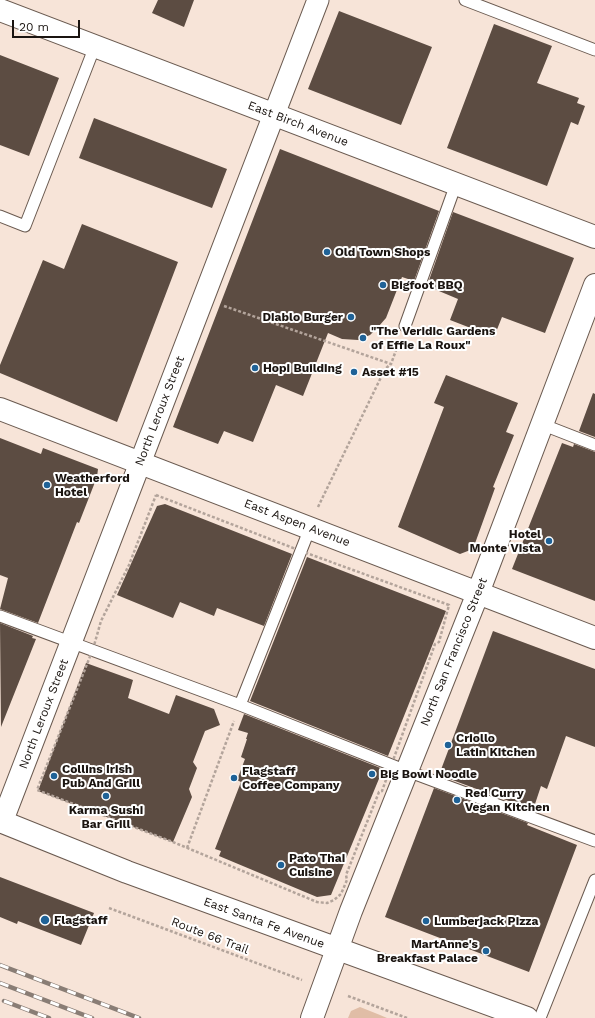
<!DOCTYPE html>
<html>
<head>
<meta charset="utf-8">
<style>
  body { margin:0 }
  #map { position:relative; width:595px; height:1018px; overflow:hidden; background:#f7e4d8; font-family:"Work Sans",sans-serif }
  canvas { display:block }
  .scale { position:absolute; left:12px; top:20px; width:68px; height:18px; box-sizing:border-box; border:2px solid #1a1410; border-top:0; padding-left:5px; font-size:12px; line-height:14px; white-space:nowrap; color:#1a1410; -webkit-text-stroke:3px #fff; paint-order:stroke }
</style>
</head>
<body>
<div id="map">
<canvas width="595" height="1018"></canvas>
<div class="scale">20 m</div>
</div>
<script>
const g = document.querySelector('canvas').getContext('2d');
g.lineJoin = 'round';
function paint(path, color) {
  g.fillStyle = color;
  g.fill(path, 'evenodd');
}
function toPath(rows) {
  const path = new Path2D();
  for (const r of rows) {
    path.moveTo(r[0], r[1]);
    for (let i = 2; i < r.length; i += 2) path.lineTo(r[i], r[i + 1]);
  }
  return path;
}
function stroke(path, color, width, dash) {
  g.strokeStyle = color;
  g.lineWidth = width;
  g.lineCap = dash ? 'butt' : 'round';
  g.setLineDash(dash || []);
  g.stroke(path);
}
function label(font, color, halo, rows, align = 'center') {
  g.font = font + ' "Work Sans",sans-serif';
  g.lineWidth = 4;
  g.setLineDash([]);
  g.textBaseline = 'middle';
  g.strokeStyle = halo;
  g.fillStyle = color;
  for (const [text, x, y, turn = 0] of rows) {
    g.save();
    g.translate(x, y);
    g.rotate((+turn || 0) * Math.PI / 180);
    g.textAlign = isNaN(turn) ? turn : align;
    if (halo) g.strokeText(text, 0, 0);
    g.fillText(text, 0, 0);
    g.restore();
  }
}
paint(toPath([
  [360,1007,380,1015,387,1018,348,1018,351,1011]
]), '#e0bda6');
paint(toPath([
  [158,0,194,0,184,27,152,13],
  [339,11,432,47,401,125,308,89],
  [494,24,552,46,537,83,579,98,577,103,585,106,578,125,571,122,547,186,447,148],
  [0,55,59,78,29,156,0,145],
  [94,118,227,169,212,208,79,158],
  [280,149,439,211,414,281,402,277,386,318,379,326,370,335,358,340,342,339,328,333,303,396,276,385,253,442,224,431,218,444,173,427],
  [453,212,574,258,545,333,502,317,494,337,450,320,458,299,427,286],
  [82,224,178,262,117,422,0,373,0,365,43,260,64,269],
  [446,375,518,403,506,432,514,435,493,487,495,488,473,549,460,554,398,527,444,407,434,403],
  [593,393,595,394,595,437,579,431],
  [0,438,41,454,43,448,98,469,97,477,79,523,77,522,38,623,0,609,8,578,0,575],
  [562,443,573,447,574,444,595,452,595,601,512,569],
  [165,504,292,554,264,626,217,608,214,616,180,602,173,618,117,595,157,506],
  [307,557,446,611,388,756,250,701],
  [0,623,33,636,32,638,36,639,1,727],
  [493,631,595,669,595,747,566,736,547,789,541,786,533,810,439,775],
  [86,663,133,680,128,698,169,714,176,695,214,709,220,725,205,731,193,762,197,768,189,789,192,797,173,842,38,791],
  [244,714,383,769,331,895,317,897,219,856,221,851,215,849,241,782,237,780,245,759,241,757,247,739,246,739,248,733,238,730],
  [434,788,528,823,527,825,577,845,529,972,385,917],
  [0,877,94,913,81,945,18,921,17,924,0,917]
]), '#5c4c42');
const service = toPath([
  [465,0,595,50],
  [0,216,25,226,95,46],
  [405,326,456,184],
  [541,424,595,445],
  [0,616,240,705,407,771,595,841],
  [240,705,310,528],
  [540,1018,595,880]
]);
const minor = toPath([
  [2,822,318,0]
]);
const tertiary = toPath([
  [0,10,595,237],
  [0,409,595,638],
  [312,1018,351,911,478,593,595,285]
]);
const primary = toPath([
  [0,821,127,872,527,1018]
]);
stroke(service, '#6a5a50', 13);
stroke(minor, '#6a5a50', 23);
stroke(tertiary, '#6a5a50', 24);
stroke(primary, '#6a5a50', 24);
stroke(toPath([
  [224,306,391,364,399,342],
  [156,495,301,551,449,605,439,642,435,644,382,791,379,792,346,875,347,880,341,894,334,900,327,903,317,902,173,842,37,790,93,649,101,621,129,565,156,495],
  [318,507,385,369,391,364],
  [187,848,234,721],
  [109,908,302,980],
  [348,996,407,1018]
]), '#b3a49b', 2.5, [3, 2]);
stroke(service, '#fff', 11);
stroke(minor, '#fff', 21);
stroke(tertiary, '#fff', 22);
stroke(primary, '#fff', 22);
const rail = toPath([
  [0,965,139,1018],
  [0,983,92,1018],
  [4,1001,49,1018]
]);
stroke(rail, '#897d75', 4.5);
stroke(rail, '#fff', 3, [9]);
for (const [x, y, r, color] of [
  [327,252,4,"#1f6297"],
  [383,285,4,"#1f6297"],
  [351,317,4,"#1f6297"],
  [363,338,4,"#1f6297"],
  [255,368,4,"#1f6297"],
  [354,372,4,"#1f6297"],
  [47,485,4,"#1f6297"],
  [549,541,4,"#1f6297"],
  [448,745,4,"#1f6297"],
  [372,774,4,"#1f6297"],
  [54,776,4,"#1f6297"],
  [234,778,4,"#1f6297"],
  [106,796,4,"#1f6297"],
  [457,800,4,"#1f6297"],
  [281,865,4,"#1f6297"],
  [45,920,5,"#1f6297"],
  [426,921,4,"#1f6297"],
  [486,951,4,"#1f6297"]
]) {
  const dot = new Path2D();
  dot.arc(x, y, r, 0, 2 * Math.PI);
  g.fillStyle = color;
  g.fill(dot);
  stroke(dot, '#fff', 1.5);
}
label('12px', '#1a1410', '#fff', [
  ["East Birch Avenue",298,124,21],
  ["North Leroux Street",160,411,-69],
  ["East Aspen Avenue",297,523,21],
  ["North San Francisco Street",454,652,-68],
  ["North Leroux Street",44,714,-69],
  ["East Santa Fe Avenue",264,923,20],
  ["Route 66 Trail",210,936,21]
]);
label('bold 12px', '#1a1410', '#fff', [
  ["Old Town Shops",335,252],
  ["Bigfoot BBQ",391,285],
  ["Diablo Burger",343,317,"right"],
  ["\"The Veridic Gardens",371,331],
  ["of Effie La Roux\"",371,345],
  ["Hopi Building",263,368],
  ["Asset #15",362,372],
  ["Weatherford",55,478],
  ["Hotel",55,492],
  ["Hotel",541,534,"right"],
  ["Monte Vista",541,548,"right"],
  ["Criollo",456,738],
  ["Latin Kitchen",456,752],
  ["Collins Irish",62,769],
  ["Pub And Grill",62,783],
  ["Flagstaff",242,771],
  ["Coffee Company",242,785],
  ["Big Bowl Noodle",380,774],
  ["Red Curry",465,793],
  ["Vegan Kitchen",465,807],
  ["Karma Sushi",106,810,"center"],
  ["Bar Grill",106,824,"center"],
  ["Pato Thai",289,858],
  ["Cuisine",289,872],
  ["Flagstaff",54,920],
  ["Lumberjack Pizza",434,921],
  ["MartAnne's",478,944,"right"],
  ["Breakfast Palace",478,958,"right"]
], 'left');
</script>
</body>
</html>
